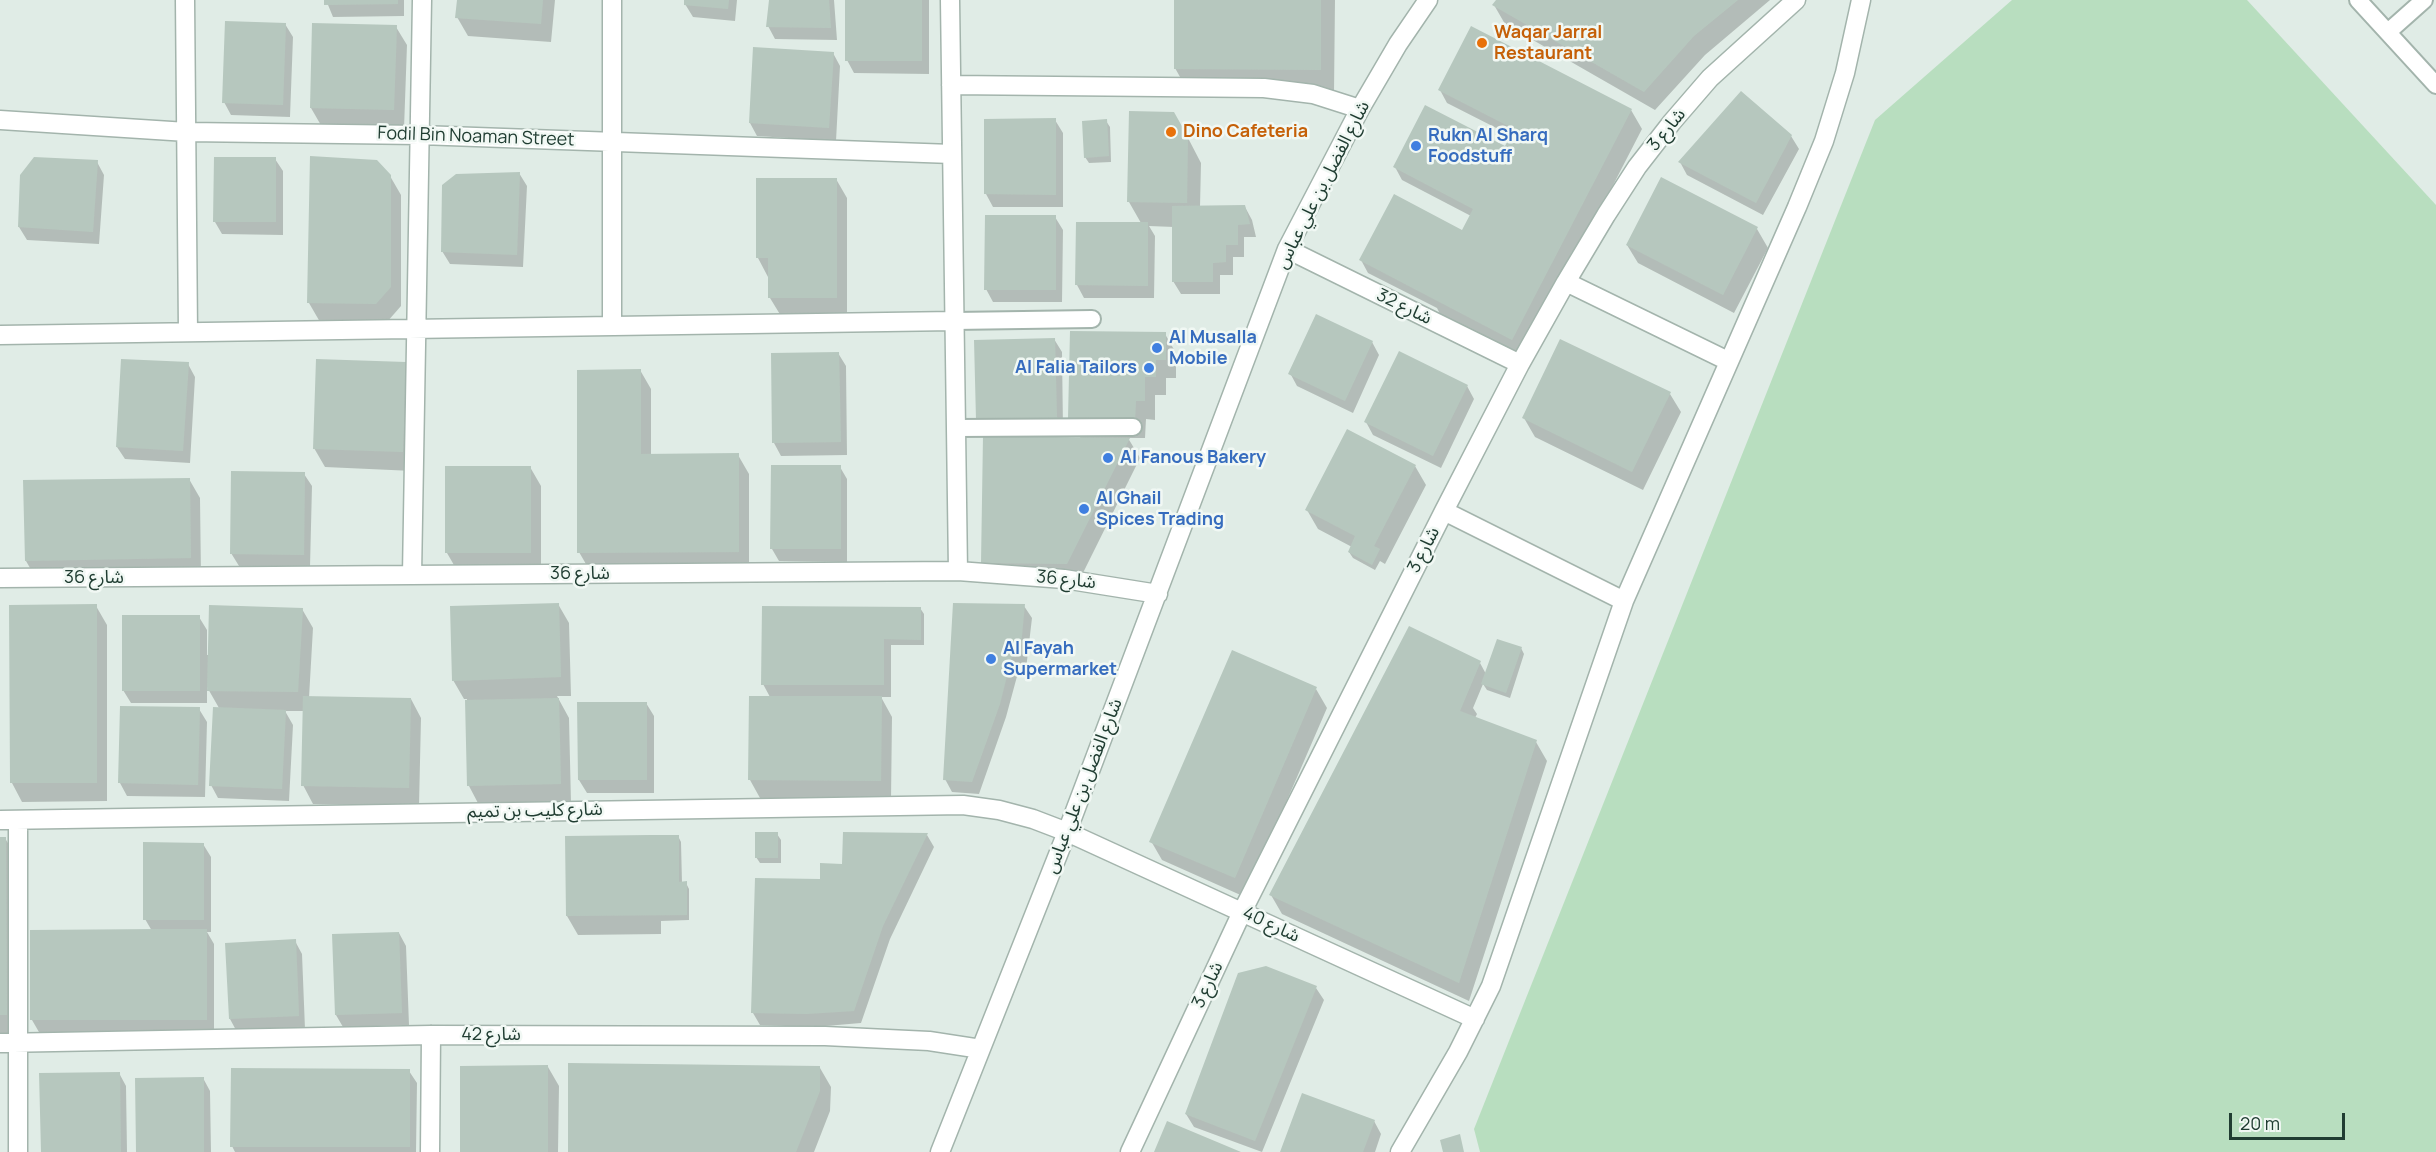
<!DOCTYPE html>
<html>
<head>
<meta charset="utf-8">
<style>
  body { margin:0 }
  #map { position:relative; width:2436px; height:1152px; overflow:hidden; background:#e0ece6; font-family:Manrope,sans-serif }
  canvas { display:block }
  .scale { position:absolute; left:2229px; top:1113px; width:116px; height:27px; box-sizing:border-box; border:3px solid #203d32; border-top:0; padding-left:8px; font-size:18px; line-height:21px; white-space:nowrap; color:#203d32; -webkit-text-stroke:4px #f1f8f4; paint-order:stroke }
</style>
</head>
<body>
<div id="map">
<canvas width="2436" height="1152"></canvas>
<div class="scale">20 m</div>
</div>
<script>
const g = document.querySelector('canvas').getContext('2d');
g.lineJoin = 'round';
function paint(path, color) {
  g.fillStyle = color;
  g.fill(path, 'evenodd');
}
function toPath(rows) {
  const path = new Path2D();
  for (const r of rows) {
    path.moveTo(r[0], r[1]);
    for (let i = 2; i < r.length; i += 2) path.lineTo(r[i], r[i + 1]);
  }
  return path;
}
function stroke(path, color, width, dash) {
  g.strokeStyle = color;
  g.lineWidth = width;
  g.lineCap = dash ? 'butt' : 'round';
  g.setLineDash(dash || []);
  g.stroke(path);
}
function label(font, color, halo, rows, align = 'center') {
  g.font = font + ' Manrope,"Noto Sans Arabic",sans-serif';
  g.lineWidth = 5;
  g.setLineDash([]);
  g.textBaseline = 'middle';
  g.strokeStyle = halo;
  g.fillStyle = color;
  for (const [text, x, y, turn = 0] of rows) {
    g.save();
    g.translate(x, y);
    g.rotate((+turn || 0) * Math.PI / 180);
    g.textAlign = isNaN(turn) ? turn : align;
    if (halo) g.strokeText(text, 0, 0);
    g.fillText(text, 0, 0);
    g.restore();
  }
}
paint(toPath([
  [2012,0,2247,0,2436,205,2436,1152,1480,1152,1474,1129,1875,120]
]), '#b8debf');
paint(toPath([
  [326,0,404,0,404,16,333,17],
  [458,0,555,0,551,42,468,36,457,17],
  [686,0,737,0,735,21,693,17,685,4],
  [771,0,834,0,837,40,775,39,768,26],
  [847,0,929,0,929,74,854,73,847,60],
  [1176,0,1335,0,1334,93,1189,93,1175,68],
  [1498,0,1770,0,1705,55,1655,110,1505,24,1494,5],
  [285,24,293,37,290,117,231,115,224,102],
  [313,25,396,27,407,45,404,129,322,127,311,108],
  [833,53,840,66,836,141,757,136,750,123],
  [1440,90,1631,110,1642,129,1577,255,1572,252,1555,283,1523,358,1440,314,1437,308,1368,273,1361,260,1462,232,1471,216,1402,180,1395,167,1506,148,1512,136,1447,103],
  [1055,120,1063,133,1063,207,993,207,986,194,986,121],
  [1106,121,1110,127,1111,162,1089,163,1085,157],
  [1791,136,1799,149,1763,215,1687,175,1680,162],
  [1188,138,1201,163,1200,207,1245,207,1252,220,1256,237,1244,237,1244,257,1233,257,1233,275,1220,275,1220,294,1181,294,1173,281,1174,227,1149,226,1155,236,1154,298,1084,298,1077,285,1077,224,1141,223,1129,202],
  [275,159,283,171,283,235,222,234,215,222],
  [97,162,104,175,99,244,27,240,19,227],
  [519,173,527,186,523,267,450,264,442,251],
  [390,176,401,195,401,306,387,322,320,322,309,303],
  [836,179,847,198,847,316,781,316,770,298,768,277,758,258],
  [1661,179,1757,229,1768,248,1734,313,1638,263,1627,245],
  [1055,217,1063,230,1062,302,993,302,986,289],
  [1165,334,1176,353,1176,378,1166,378,1166,395,1155,395,1155,420,1146,419,1145,438,1128,438,1140,458,1078,583,993,581,982,562,1081,439,1069,418],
  [1054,339,1062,352,1063,430,985,432],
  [1372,342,1379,355,1353,413,1297,386,1290,373],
  [838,353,846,366,847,455,781,456,774,443,772,354],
  [405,363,416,382,413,471,325,467,314,448],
  [188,364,195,377,190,463,125,459,117,447],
  [640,370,651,389,651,456,738,455,749,474,749,570,590,571,579,552],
  [1467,386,1474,399,1441,468,1373,435,1366,422],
  [1670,394,1681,412,1643,490,1535,437,1524,418],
  [1415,466,1426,485,1385,564,1380,561,1375,570,1353,558,1349,552,1352,547,1318,529,1307,510],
  [530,467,541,486,541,571,458,572,447,553],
  [840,467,847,479,847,562,779,561,772,549],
  [304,474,312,486,310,567,239,566,231,553],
  [189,479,200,498,201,577,37,580,26,561,25,482],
  [558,604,569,623,571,696,557,696,569,718,571,803,479,805,469,786,467,699,464,699,453,680],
  [96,606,107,625,107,801,22,802,12,783],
  [1024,606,1032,618,1026,669,1019,669,1006,717,979,794,952,792,945,779],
  [920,608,924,614,924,645,891,645,891,697,881,697,892,717,891,800,760,798,750,780,770,697,763,684],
  [302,609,313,628,309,698,411,699,421,718,419,806,313,804,303,785,304,711,285,711,293,725,289,801,218,798,211,785,219,708,207,687,207,703,131,703,123,690,199,617,207,630,207,655,210,655],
  [1521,648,1524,654,1510,698,1487,690,1483,684,1473,708,1477,714,1475,718,1536,742,1547,761,1469,1001,1282,914,1271,895,1480,663,1486,674],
  [1316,689,1327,708,1245,897,1162,860,1151,841],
  [646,703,654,716,654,793,587,793,579,780],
  [199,709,207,722,205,797,127,796,120,783],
  [777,834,781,840,781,863,760,863,756,857],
  [927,835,934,847,890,939,861,1023,814,1027,760,1025,753,1013,821,881,843,865],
  [678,836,681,842,682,883,686,883,689,889,689,920,661,921,661,934,578,935,567,916,566,838],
  [0,838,5,838,16,857,17,1033,0,1033],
  [203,844,211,857,211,932,207,932,214,944,214,1032,43,1039,32,1020,31,932,152,931,145,919],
  [399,933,406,946,409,1025,343,1027,336,1015],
  [295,941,302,954,305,1029,237,1032,230,1019],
  [1316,988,1324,1000,1262,1152,1194,1127,1186,1114],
  [548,1067,559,1086,558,1152,461,1152],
  [820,1068,831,1087,830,1111,814,1152,569,1152],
  [409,1071,417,1083,416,1152,235,1152,232,1146],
  [119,1073,126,1086,127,1152,42,1152],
  [203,1078,210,1091,211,1152,138,1152],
  [1374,1121,1381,1134,1375,1152,1282,1152]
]), '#0003');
paint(toPath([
  [324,0,398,0,398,4,324,5],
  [457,0,543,0,541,24,455,18],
  [684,0,729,0,728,9,684,5],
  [769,0,829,0,831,28,766,27],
  [845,0,922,0,922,61,845,61],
  [1174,0,1321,0,1321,70,1174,69],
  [1496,0,1738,0,1694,36,1644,92,1492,5],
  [225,21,286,23,283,105,222,103],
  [312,23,397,25,394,110,310,108],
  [1471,26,1632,109,1512,340,1359,260,1394,194,1462,230,1473,209,1393,167,1425,105,1505,146,1514,129,1438,90],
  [753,47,834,52,829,128,749,123],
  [1741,91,1792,135,1756,203,1678,162],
  [1129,111,1174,112,1188,137,1187,203,1127,202],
  [1056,118,1056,195,984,194,984,119],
  [1107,119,1109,156,1084,158,1082,121],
  [310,156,377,160,391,175,391,287,376,304,307,303],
  [34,157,98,160,93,232,18,227,20,175],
  [214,157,276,157,276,222,213,222],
  [520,172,517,255,441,252,442,185,456,174],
  [1661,177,1758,227,1723,295,1626,245],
  [756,178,837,178,837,298,768,298,768,258,756,258],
  [1245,205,1250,224,1238,225,1238,245,1226,245,1226,262,1213,263,1213,282,1172,282,1172,206],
  [985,215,1056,215,1056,290,984,290],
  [1076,222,1148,222,1148,286,1075,285],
  [1316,314,1373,341,1345,401,1288,374],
  [1070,331,1166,332,1166,360,1156,360,1156,377,1145,377,1145,401,1136,401,1135,420,1068,418],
  [1055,338,1057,418,976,420,974,340],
  [1560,339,1671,392,1632,472,1522,418],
  [1399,351,1468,385,1433,456,1364,422],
  [839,352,841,442,772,443,771,353],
  [121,359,189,362,183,451,116,447],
  [316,359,406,362,403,452,313,449],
  [641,369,641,454,739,453,739,552,577,553,577,370],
  [1347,429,1416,465,1374,546,1380,549,1372,565,1348,552,1355,536,1305,510],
  [983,436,1130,438,1067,564,981,563],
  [771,465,841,465,841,549,770,549],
  [445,466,531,466,531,553,445,553],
  [231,471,305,472,304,555,230,554],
  [190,478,191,558,25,561,23,480],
  [559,603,561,677,452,681,450,606],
  [953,603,1025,604,1020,656,1012,656,1000,704,972,782,943,780],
  [97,604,97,783,10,783,9,605],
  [209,605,303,608,298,692,207,691],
  [762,606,921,607,921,640,884,639,884,685,761,685],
  [122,615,200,615,200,691,122,691],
  [1409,626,1481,661,1460,711,1537,740,1459,983,1269,895],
  [1497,639,1522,647,1506,693,1481,684],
  [1232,650,1317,687,1235,878,1149,842],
  [303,696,411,698,409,788,301,786],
  [749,696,882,696,881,781,748,780],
  [559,698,561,784,467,786,465,700],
  [577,702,647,702,647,780,578,780],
  [120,706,200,707,198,785,118,783],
  [213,707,286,710,282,789,209,786],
  [755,832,778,832,778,858,755,858],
  [843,832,928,833,883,926,854,1011,806,1014,751,1013,755,878,820,879,820,863,842,864],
  [650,835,679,835,679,882,687,881,687,915,566,916,565,836],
  [0,837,6,837,7,1015,0,1015],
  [143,842,204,843,204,920,143,920],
  [160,929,207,929,207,1020,30,1020,30,930],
  [399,932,402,1013,335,1015,332,934],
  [296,939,299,1016,229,1019,225,943],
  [1266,966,1317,986,1255,1141,1185,1114,1238,973],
  [568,1063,820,1066,820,1091,796,1152,568,1152],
  [548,1065,548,1152,460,1152,460,1066],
  [231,1068,410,1069,410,1147,230,1147],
  [120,1072,121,1152,41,1152,39,1073],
  [204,1077,204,1152,136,1152,135,1078],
  [1302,1093,1375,1120,1363,1152,1280,1152],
  [1167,1121,1241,1152,1154,1152],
  [1460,1134,1464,1152,1443,1152,1440,1140]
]), '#b6c7be');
const service = toPath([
  [2358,0,2436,85],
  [2388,32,2424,0],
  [954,321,1092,319],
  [956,428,1133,427]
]);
const minor = toPath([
  [185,0,188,332],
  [950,0,958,571],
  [951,85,1264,88,1313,94,1360,109],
  [0,120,187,132,420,135,952,154],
  [1287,249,1520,364],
  [1566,282,1728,361],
  [612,326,612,0],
  [0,335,954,321],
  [1444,511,1624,601],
  [412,575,422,0],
  [0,578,958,571,1064,579,1158,594],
  [0,820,963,805,999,810,1033,819,1067,832,1475,1019],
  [0,1043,431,1035,825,1036,929,1041,981,1049],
  [18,1152,18,820],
  [430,1152,431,1035],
  [940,1152,1067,832,1287,249,1360,109,1398,44,1428,0],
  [1130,1152,1242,912,1444,511,1520,364,1566,282,1606,215,1637,167,1672,122,1710,78,1796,0],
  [1400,1152,1458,1052,1491,986,1624,601,1797,207,1824,141,1845,73,1861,0]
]);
stroke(service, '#a3b4ac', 20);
stroke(minor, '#a3b4ac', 21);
stroke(service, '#fff', 16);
stroke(minor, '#fff', 18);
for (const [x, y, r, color] of [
  [1482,43,6,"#e8710a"],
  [1171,132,6,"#e8710a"],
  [1416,146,6,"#3f7fe0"],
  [1157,348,6,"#3f7fe0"],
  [1149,368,6,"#3f7fe0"],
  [1108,458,6,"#3f7fe0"],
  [1084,509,6,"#3f7fe0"],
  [991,659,6,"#3f7fe0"]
]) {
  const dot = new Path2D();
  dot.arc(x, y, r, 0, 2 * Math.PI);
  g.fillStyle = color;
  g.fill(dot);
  stroke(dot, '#f1f8f4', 2);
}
label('bold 18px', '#c56008', '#f1f8f4', [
  ["Waqar Jarral",1494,33],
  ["Restaurant",1494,54],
  ["Dino Cafeteria",1183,132]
], 'left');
label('18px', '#203d32', '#f1f8f4', [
  ["شارع 3",1667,130,-51],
  ["Fodil Bin Noaman Street",476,137,2],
  ["شارع الفضل بن علي عباس",1323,185,-63],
  ["شارع 32",1404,307,26],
  ["شارع 3",1424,550,-63],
  ["شارع 36",580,574],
  ["شارع 36",94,578],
  ["شارع 36",1066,580,6],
  ["شارع الفضل بن علي عباس",1084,786,-69],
  ["شارع كليب بن تميم",535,811,-1],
  ["شارع 40",1271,925,25],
  ["شارع 3",1208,985,-65],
  ["شارع 42",491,1035]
]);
label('bold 18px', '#366cbe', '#f1f8f4', [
  ["Rukn Al Sharq",1428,136],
  ["Foodstuff",1428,157],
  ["Al Musalla",1169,338],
  ["Mobile",1169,359],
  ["Al Falia Tailors",1137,368,"right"],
  ["Al Fanous Bakery",1120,458],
  ["Al Ghail",1096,499],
  ["Spices Trading",1096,520],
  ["Al Fayah",1003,649],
  ["Supermarket",1003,670]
], 'left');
</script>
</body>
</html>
